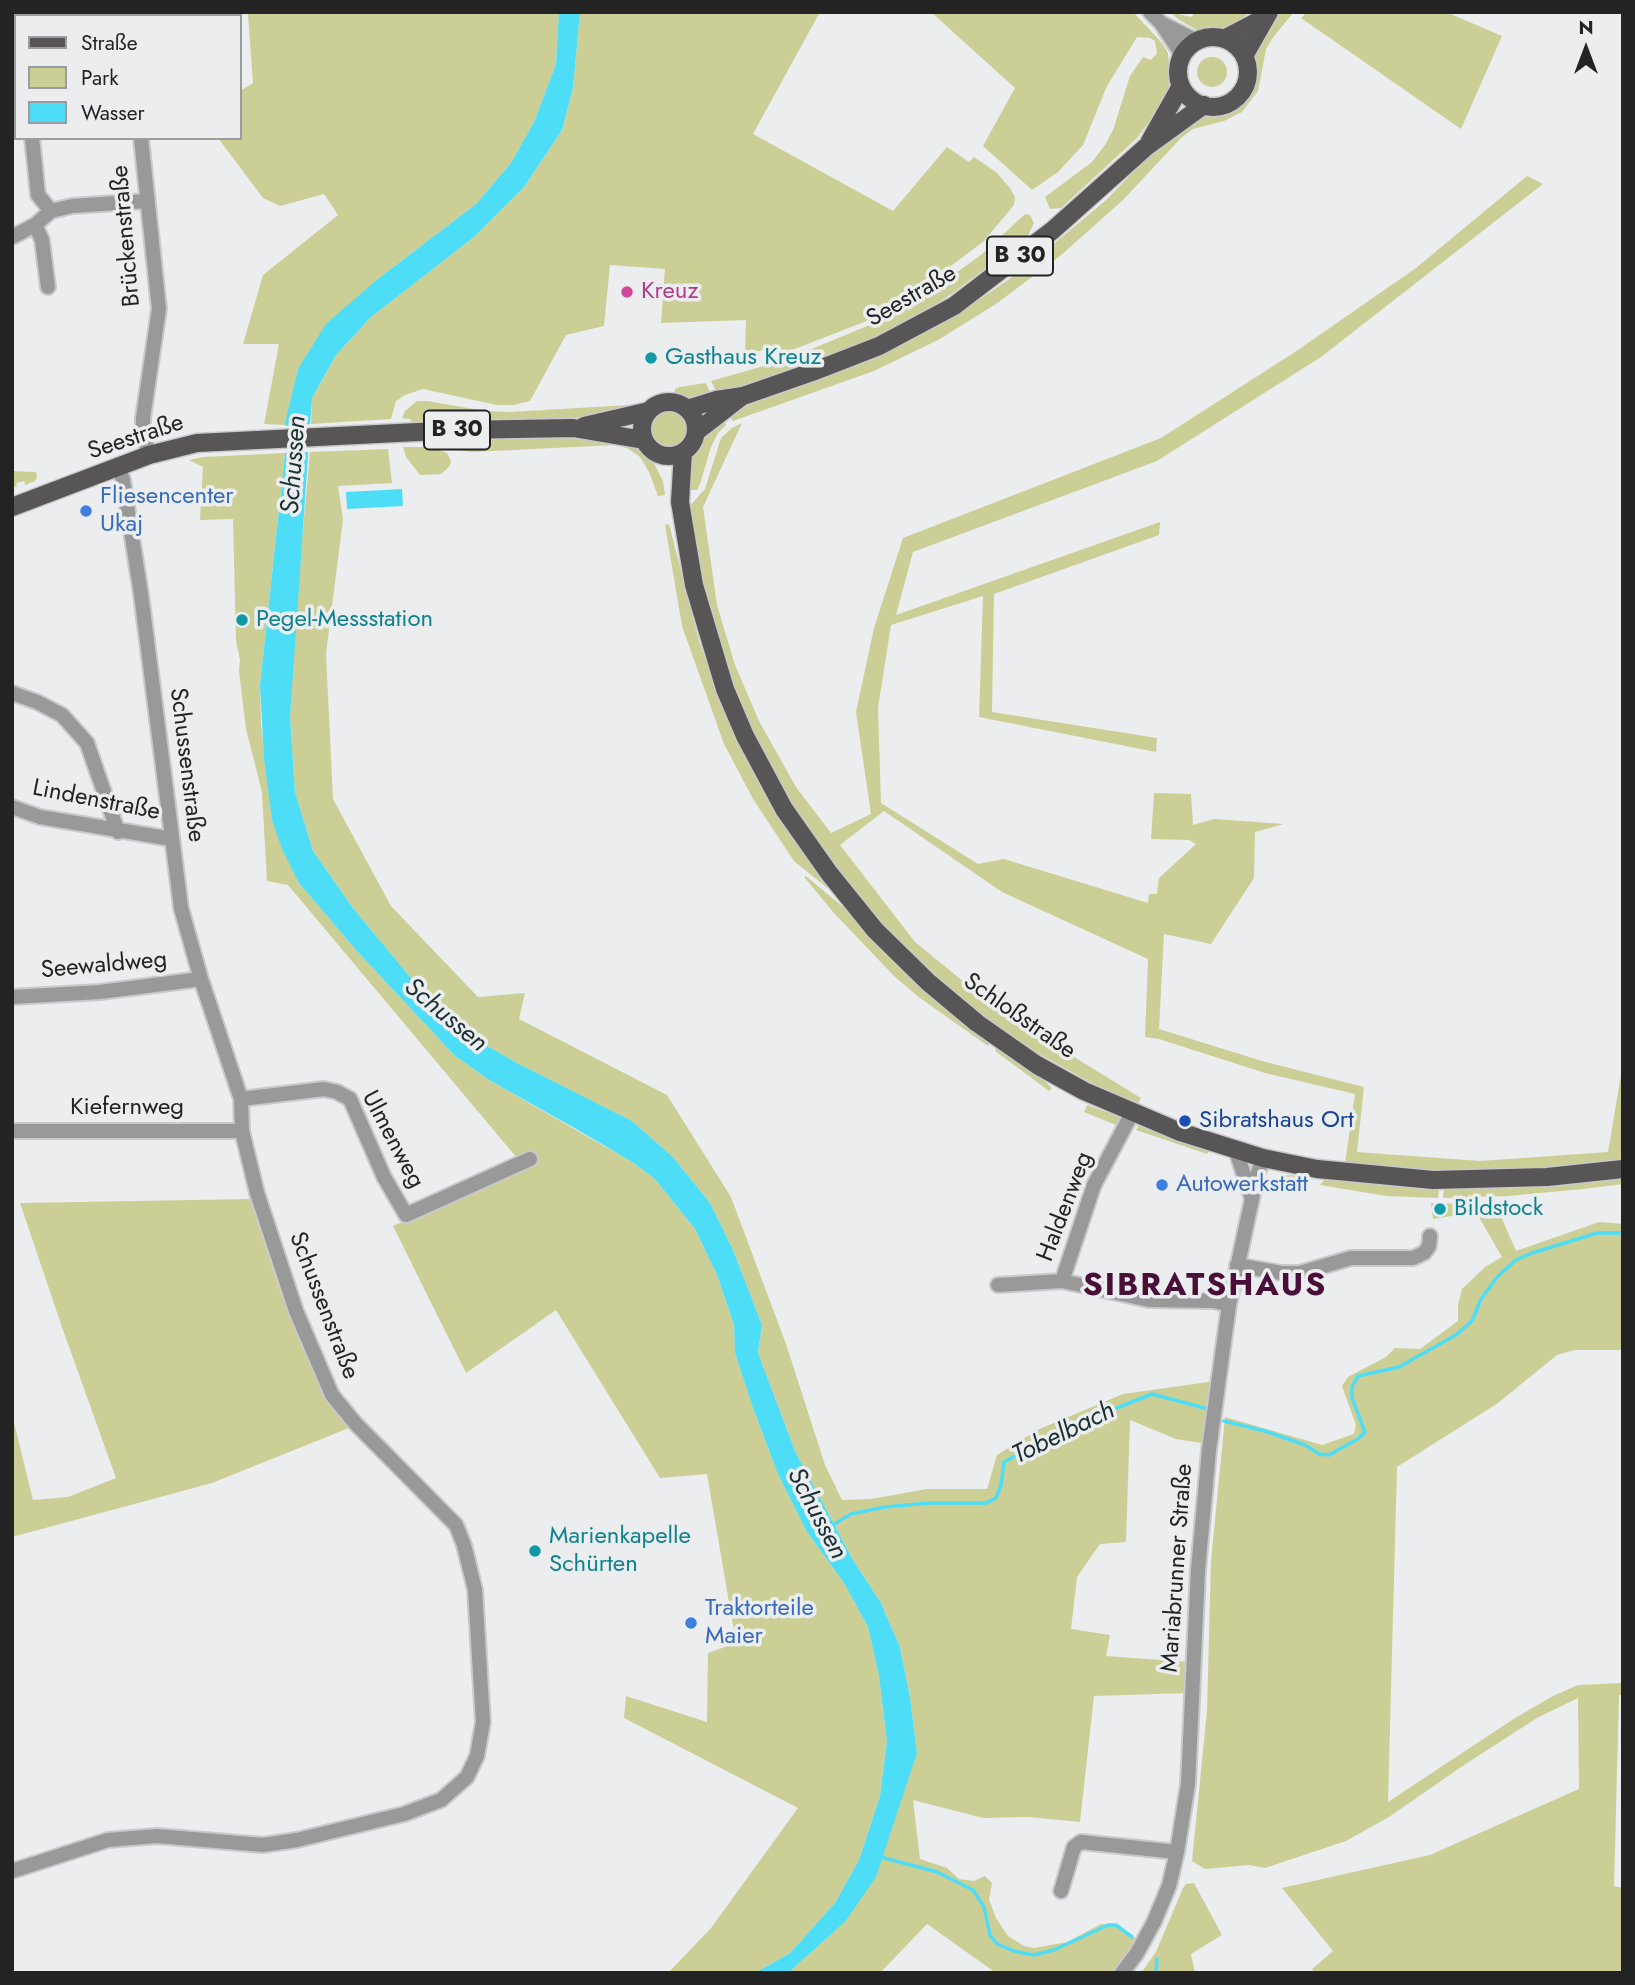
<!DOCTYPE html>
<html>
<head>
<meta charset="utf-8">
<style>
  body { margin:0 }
  #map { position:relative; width:1635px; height:1985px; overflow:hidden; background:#ecedef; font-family:Jost,sans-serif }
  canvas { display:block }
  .frame { position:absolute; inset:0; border:14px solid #232324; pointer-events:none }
  .legend { position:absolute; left:14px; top:14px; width:228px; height:126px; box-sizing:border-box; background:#ecedef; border:2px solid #9c9c9e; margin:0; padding:9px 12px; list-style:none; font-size:21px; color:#232324 }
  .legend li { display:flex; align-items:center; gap:14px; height:35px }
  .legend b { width:35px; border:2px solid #9c9c9e }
  .north { position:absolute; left:1551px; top:14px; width:70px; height:70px; -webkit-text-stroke:5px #ecedef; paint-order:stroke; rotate:0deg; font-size:19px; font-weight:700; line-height:28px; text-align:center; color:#232324 }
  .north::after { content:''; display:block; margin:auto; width:24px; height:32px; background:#232324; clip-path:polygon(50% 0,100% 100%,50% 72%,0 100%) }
</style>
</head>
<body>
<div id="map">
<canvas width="1635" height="1985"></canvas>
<div class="frame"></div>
<ul class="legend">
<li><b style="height:9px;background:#575555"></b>Straße</li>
<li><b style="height:19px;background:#cbcf96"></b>Park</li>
<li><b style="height:19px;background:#4eddf6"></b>Wasser</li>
</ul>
<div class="north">N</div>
</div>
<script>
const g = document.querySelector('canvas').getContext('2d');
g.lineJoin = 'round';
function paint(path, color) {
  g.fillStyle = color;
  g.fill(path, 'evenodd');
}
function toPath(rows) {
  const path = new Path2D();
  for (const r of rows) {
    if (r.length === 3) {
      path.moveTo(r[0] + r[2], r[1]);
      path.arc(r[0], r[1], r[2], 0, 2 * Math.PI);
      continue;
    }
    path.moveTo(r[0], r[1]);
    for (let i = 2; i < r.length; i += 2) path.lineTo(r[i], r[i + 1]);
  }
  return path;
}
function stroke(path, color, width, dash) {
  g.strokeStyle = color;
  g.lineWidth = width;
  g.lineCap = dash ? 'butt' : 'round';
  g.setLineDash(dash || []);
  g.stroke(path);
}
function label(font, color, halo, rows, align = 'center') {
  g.font = font + ' Jost,sans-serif';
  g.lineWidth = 7;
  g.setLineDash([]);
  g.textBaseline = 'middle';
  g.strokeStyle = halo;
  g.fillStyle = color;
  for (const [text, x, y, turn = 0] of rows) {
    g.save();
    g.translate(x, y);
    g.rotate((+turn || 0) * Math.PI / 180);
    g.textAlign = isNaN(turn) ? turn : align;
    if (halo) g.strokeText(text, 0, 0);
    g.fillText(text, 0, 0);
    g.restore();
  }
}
paint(toPath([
  [226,12,559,12,556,64,534,122,511,163,476,204,379,278,298,369,285,425,264,424,279,344,243,344,263,275,338,215,324,194,280,206,263,198,218,138,240,138,240,91,253,83,248,14,226,15],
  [580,12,820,12,753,134,893,211,947,147,969,162,974,157,996,172,1010,188,1015,197,1014,205,984,241,910,297,864,322,782,354,777,346,745,355,746,320,661,323,665,269,610,265,604,326,566,335,530,401,514,405,497,405,423,389,405,395,396,401,391,419,311,424,312,398,336,355,372,316,474,237,524,187,562,130,573,88],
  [931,12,1133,12,1162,43,1168,53,1170,84,1160,107,1137,138,1061,208,1050,209,1045,197,1092,162,1105,145,1113,130,1130,76,1143,57,1151,60,1157,53,1155,41,1150,38,1137,37,1107,86,1083,145,1058,172,1032,190,983,146,1015,88],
  [1170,12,1191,17,1196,12,1249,12,1234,26,1226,29,1197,30,1179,20],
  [1277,12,1294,12,1274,36,1266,49,1258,91,1242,112,1224,121,1193,129,1181,138,1123,200,1060,256,996,304,938,340,874,371,733,421,729,416,763,398,856,365,926,331,976,302,1025,268,1106,200,1168,136,1203,113,1222,112,1242,100,1252,79,1252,59],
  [1307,12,1446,12,1502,36,1461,129,1301,18],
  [1212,72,15],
  [1527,176,1543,184,1321,357,1157,461,913,552,896,615,1160,522,1159,535,994,594,992,712,1157,738,1156,752,979,717,983,596,891,625,878,708,881,803,978,864,1004,859,1148,903,1149,894,1157,894,1159,878,1196,844,1189,840,1151,839,1154,793,1191,794,1193,825,1214,819,1284,824,1255,832,1254,878,1211,944,1164,934,1159,1029,1262,1061,1364,1087,1357,1152,1480,1161,1608,1152,1623,1063,1623,1162,1543,1170,1457,1172,1399,1170,1345,1163,1355,1094,1265,1073,1159,1039,1145,1037,1148,959,1002,892,884,811,840,845,915,942,1002,1013,1141,1098,1137,1106,1124,1101,1020,1043,949,989,883,925,842,879,786,794,750,732,716,632,701,572,689,507,705,489,721,438,732,428,742,423,703,507,717,605,735,665,759,721,796,787,831,833,871,814,856,712,874,628,903,538,1161,438,1295,352,1416,268],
  [1025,214,1030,215,1034,223,1028,236,953,293,910,321,817,362,718,395,711,381,785,360,901,312,981,255],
  [706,383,712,398,690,399,674,394,675,389,679,387],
  [417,401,427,401,485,411,510,412,629,405,634,407,593,416,553,420,412,422,410,419,402,418,405,411],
  [669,428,20],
  [724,419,726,425,718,433,711,447,700,484,697,490,689,490,690,461,707,433],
  [531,437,604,438,635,445,647,454,655,465,663,481,665,495,658,496,649,472,640,457,627,448,615,445,472,452,457,450,434,443,409,442,409,439],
  [403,447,432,447,447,453,451,461,449,467,441,474,420,475,406,457],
  [388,449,392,483,338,486,343,519,326,654,333,799,391,906,478,997,525,993,519,1019,667,1095,731,1197,786,1344,825,1465,842,1500,871,1499,927,1489,987,1489,997,1455,1037,1430,1123,1394,1215,1381,1208,1444,1176,1439,1130,1420,1126,1542,1100,1544,1077,1577,1071,1629,1110,1635,1106,1656,1189,1662,1188,1693,1094,1696,1080,1822,1028,1817,983,1818,913,1800,920,1859,947,1868,959,1879,974,1881,985,1876,992,1883,989,1899,996,1918,1008,1936,1024,1946,1034,1948,1067,1942,1101,1924,1116,1924,1138,1940,1115,1973,996,1973,927,1924,880,1973,788,1973,845,1922,917,1753,910,1697,900,1647,881,1603,853,1560,795,1451,758,1353,762,1325,733,1250,710,1203,673,1157,632,1121,517,1063,477,1040,416,984,353,908,313,851,295,792,290,717,295,619,310,452],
  [285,453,260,685,261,724,272,820,299,883,356,950,454,1055,489,1080,632,1162,654,1178,695,1229,717,1275,734,1325,735,1353,753,1408,778,1474,807,1532,844,1583,868,1627,879,1676,887,1741,880,1796,859,1860,835,1903,790,1953,755,1973,668,1973,711,1928,798,1808,624,1718,626,1696,707,1722,708,1653,736,1643,707,1474,660,1478,556,1310,466,1373,393,1226,537,1162,531,1151,517,1158,288,885,267,881,262,792,246,729,239,671,240,660,236,641,233,519,200,520,203,467,189,460,203,457],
  [12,471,36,472,37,478,35,481,25,485,24,481,16,483,17,486,12,488],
  [669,524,699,641,723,707,746,757,804,853,836,895,794,861,753,799,724,744,682,626,665,525],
  [806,876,849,912,989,1039,988,1046,920,998,895,977,834,913,804,877],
  [997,1048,1030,1068,1052,1088,1049,1091,995,1051],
  [1087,1105,1120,1117,1123,1121,1121,1127,1084,1112],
  [1139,1125,1209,1151,1207,1154,1136,1130],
  [1286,1175,1312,1177,1310,1184,1286,1186,1277,1180],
  [1623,1178,1623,1184,1583,1189,1508,1196,1443,1198,1444,1188,1517,1187],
  [1324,1180,1439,1188,1438,1198,1386,1196,1320,1185],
  [250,1199,281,1294,328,1398,354,1426,212,1483,12,1537,12,1414,33,1500,68,1497,116,1478,63,1330,20,1203],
  [1431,1203,1496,1205,1516,1251,1599,1222,1623,1224,1623,1350,1575,1350,1557,1355,1498,1403,1397,1467,1388,1802,1515,1718,1553,1696,1578,1685,1623,1683,1623,1695,1619,1695,1614,1886,1623,1888,1623,1973,1315,1973,1312,1969,1333,1951,1282,1888,1430,1855,1579,1789,1578,1698,1537,1718,1464,1765,1389,1817,1346,1841,1265,1868,1249,1865,1205,1869,1192,1861,1207,1711,1211,1561,1225,1417,1322,1445,1354,1434,1356,1425,1342,1386,1348,1377,1386,1357,1395,1348,1420,1349,1458,1321,1458,1305,1462,1289,1485,1267,1502,1257,1476,1212,1433,1219],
  [1194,1883,1222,1935,1191,1954,1195,1973,1141,1973,1156,1952,1183,1888,1186,1884]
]), '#cbcf96');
paint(toPath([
  [559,12,580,12,573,88,562,130,524,187,474,237,371,317,336,355,312,398,290,717,295,792,313,851,353,908,416,984,477,1040,517,1063,632,1121,673,1157,710,1203,733,1250,762,1325,758,1353,795,1451,853,1560,881,1603,900,1647,910,1697,917,1753,876,1877,845,1922,788,1973,755,1973,790,1953,835,1903,859,1860,880,1796,887,1741,879,1676,868,1627,844,1583,807,1532,778,1474,753,1408,735,1353,734,1325,717,1275,695,1229,654,1178,632,1162,578,1130,489,1080,454,1055,356,950,299,883,282,849,272,820,264,758,260,685,285,454,285,423,298,369,326,324,379,278,476,204,511,163,534,122,556,64],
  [402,489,403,506,347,509,346,492]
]), '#4eddf6');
paint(toPath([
  [314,424,313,452,282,453,281,426]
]), '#ecedef');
stroke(toPath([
  [1224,1421,1268,1432,1305,1445,1319,1454,1329,1455,1358,1439,1365,1432,1352,1398,1352,1387,1358,1376,1399,1367,1456,1335,1472,1321,1481,1299,1498,1276,1516,1260,1532,1253,1597,1233,1623,1233],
  [831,1526,851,1514,885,1507,929,1503,986,1503,996,1498,1001,1485,1004,1462,1074,1425,1152,1394,1208,1409],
  [877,1856,937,1872,973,1890,984,1907,990,1935,997,1944,1014,1951,1033,1955,1054,1950,1108,1925,1116,1925,1132,1937],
  [1156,1973,1157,1959]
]), '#4eddf6', 3.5);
const minor = toPath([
  [128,12,129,16],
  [1150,12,1161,23,1182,55],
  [1163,24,1197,41],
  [12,55,16,63],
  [32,138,38,195,51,211],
  [141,138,159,309,143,418,143,432,149,455],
  [35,225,42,240,48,287],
  [12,237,35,225,51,211,72,206,146,201],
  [12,693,37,702,62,715,87,743,118,832],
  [12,807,40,817,172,839],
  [12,997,100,992,201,979],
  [241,1099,324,1089,337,1092,350,1099,384,1177,406,1215,530,1159],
  [12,1131,242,1131],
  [1236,1151,1252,1199],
  [1237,1265,1281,1273,1300,1273,1351,1258,1413,1258,1424,1253,1429,1246,1430,1236],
  [1062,1281,1094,1185,1132,1113],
  [998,1285,1062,1281,1149,1300,1214,1301,1229,1305],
  [12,1871,108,1840,157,1836,263,1845,297,1840,404,1814,441,1800,467,1777,477,1756,483,1722,475,1590,464,1545,456,1525,355,1423,332,1395,296,1311,257,1193,242,1131,241,1099,201,979,181,908,141,594,123,480,118,466],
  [1061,1891,1074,1847,1081,1842,1177,1852],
  [1122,1973,1137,1953,1154,1922,1169,1886,1177,1852,1188,1784,1198,1570,1209,1450,1229,1305,1257,1176,1263,1158]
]);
const major = toPath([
  [1213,72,35],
  [1224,39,1264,18],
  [1244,56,1269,12],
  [1150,141,1181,86],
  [669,429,27],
  [687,409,716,400,743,396,812,372,879,346,954,306,1053,230,1146,147,1204,105],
  [584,426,649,411],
  [696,432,740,398],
  [683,452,680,502,694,585,725,689,745,736,784,809,829,873,875,930,928,982,977,1023,1037,1065,1084,1091,1180,1132,1263,1158,1317,1169,1433,1180,1547,1177,1623,1169],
  [12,507,149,455,197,443,458,430,573,428,644,440]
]);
stroke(minor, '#c8c9ca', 18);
stroke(major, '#c8c9ca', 21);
stroke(minor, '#9a9999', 14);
stroke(major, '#575555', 18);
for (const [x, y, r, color] of [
  [627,292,7,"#d1479c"],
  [651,358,7,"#0f9aa8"],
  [86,511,7,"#3f7fe0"],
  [242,620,7,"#0f9aa8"],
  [1185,1121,7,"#1a4fb4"],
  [1162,1185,7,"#3f7fe0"],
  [1440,1209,7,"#0f9aa8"],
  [535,1551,7,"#0f9aa8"],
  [691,1623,7,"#3f7fe0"]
]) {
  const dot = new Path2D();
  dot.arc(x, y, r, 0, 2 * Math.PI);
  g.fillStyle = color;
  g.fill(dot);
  stroke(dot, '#ecedef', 2.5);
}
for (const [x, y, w] of [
  [1020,256,66],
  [457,430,66]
]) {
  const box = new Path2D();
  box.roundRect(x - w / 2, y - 19.5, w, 39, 5);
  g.fillStyle = '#ecedef';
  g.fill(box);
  stroke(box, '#232324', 2);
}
label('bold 23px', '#232324', null, [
  ["B 30",1020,256],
  ["B 30",457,430]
]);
label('24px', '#232324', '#ecedef', [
  ["Brückenstraße",127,236,-95],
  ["Seestraße",912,297,-30],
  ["Seestraße",136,438,-18],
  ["Schussenstraße",186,765,83],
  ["Lindenstraße",96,801,11],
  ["Seewaldweg",104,966,-5],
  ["Schloßstraße",1019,1017,35],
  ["Kiefernweg",127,1108],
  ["Ulmenweg",392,1140,62],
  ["Haldenweg",1066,1207,-69],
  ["Schussenstraße",323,1306,69],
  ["Mariabrunner Straße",1178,1568,-86]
]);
label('24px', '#b23c85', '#ecedef', [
  ["Kreuz",641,292]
], 'left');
label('24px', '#0d838f', '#ecedef', [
  ["Gasthaus Kreuz",665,358],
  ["Pegel-Messstation",256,620],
  ["Bildstock",1454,1209],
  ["Marienkapelle",549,1537],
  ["Schürten",549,1565]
], 'left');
label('24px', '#366cbe', '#ecedef', [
  ["Fliesencenter",100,497],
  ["Ukaj",100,525],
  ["Autowerkstatt",1176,1185],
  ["Traktorteile",705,1609],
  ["Maier",705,1637]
], 'left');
label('24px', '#164399', '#ecedef', [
  ["Sibratshaus Ort",1199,1121]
], 'left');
label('italic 26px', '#193136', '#ecedef', [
  ["Schussen",295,465,-86],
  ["Schussen",445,1016,40],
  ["Tobelbach",1064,1434,-26],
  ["Schussen",816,1514,62]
]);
g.letterSpacing = '2px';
label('bold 32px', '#490f38', '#ecedef', [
  ["SIBRATSHAUS",1205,1287]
]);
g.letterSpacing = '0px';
</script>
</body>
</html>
